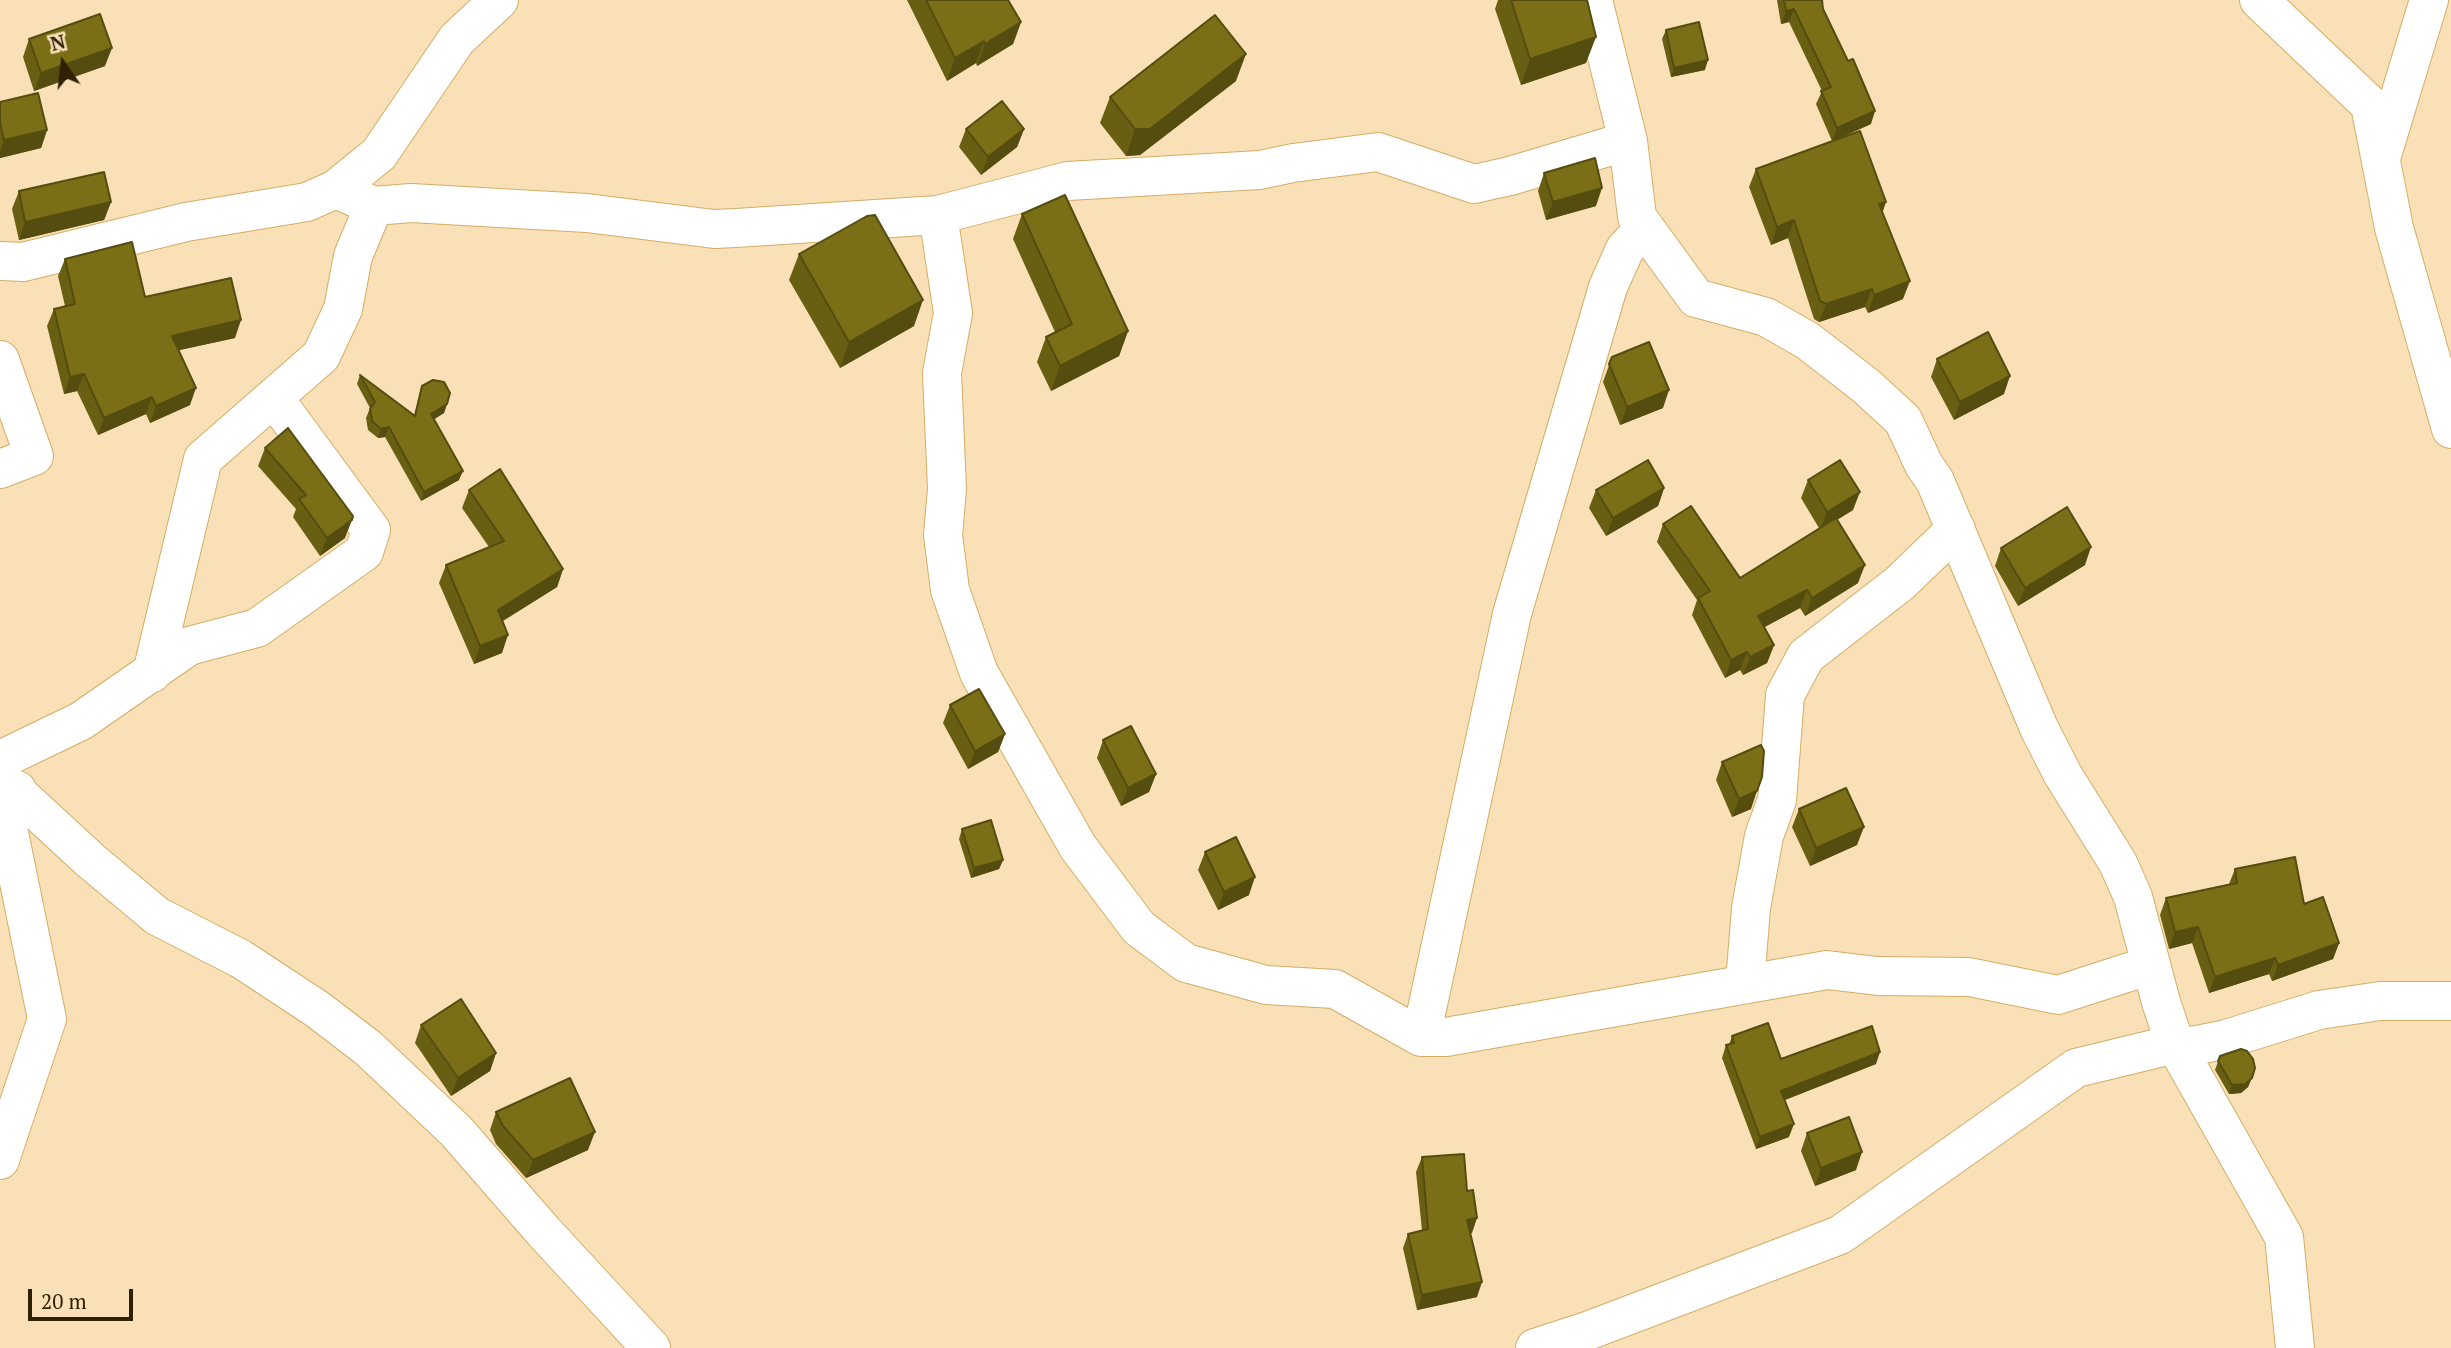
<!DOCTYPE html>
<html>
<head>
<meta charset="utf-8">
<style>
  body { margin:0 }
  #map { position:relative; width:2451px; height:1348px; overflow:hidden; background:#f9e0b7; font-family:"PT Serif",serif }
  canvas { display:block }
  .north { position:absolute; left:28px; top:28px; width:70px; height:70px; -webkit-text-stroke:5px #f9e0b7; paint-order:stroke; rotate:346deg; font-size:19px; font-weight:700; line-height:28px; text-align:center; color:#302102 }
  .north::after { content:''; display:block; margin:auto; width:24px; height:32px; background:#302102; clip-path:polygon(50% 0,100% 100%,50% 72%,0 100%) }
  .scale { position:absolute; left:28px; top:1289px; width:105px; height:32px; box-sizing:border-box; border:4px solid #302102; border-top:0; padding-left:9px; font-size:21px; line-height:24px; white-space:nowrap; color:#302102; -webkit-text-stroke:5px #f9e0b7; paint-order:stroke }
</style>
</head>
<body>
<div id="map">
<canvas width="2451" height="1348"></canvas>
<div class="north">N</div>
<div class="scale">20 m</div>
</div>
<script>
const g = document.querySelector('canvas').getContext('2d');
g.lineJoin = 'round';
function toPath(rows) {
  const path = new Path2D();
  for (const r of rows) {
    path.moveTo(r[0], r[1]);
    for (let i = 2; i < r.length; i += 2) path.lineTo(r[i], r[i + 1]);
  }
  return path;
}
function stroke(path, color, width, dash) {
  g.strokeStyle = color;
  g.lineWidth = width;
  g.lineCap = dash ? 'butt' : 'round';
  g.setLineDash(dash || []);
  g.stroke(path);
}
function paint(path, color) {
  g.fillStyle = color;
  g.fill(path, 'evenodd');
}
const minor = toPath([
  [1593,0,1628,141,1637,217,1645,228,1696,298,1766,317,1808,341,1866,386,1903,420,1924,465,1935,481,2039,728,2063,775,2118,863,2133,897,2161,1002,2175,1044,2284,1237,2295,1348],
  [2259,0,2370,105,2394,228,2451,429],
  [2382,155,2429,0],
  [336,189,374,206,411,203,587,213,714,229,736,228,938,215,1068,181,1260,170,1293,163,1378,152,1474,184,1510,176,1628,141],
  [938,215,953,313,942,373,947,489,943,535,950,590,979,673,1078,847,1139,928,1186,963,1266,985,1335,989,1421,1037,1446,1037,1827,970,1878,976,1969,977,2058,995,2151,965],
  [0,261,23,262,186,222,307,202,336,189,379,154,457,39,499,0],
  [0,360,34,456,0,469],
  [152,673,203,459,321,356,343,309,353,256,374,206],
  [0,760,81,721,189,646,257,628,364,552,371,530,274,398],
  [0,777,90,860,157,916,241,959,317,1009,368,1048,456,1131,544,1232,651,1348],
  [1745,983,1751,908,1764,836,1777,800,1785,695,1806,656,1900,583,1956,529],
  [1421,1037,1512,614,1608,287,1625,249,1645,228],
  [0,1160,47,1019,6,818,17,790],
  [1535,1348,1590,1330,1840,1235,2076,1068,2175,1044,2192,1046,2223,1040,2319,1010,2380,1001,2451,1001]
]);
stroke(minor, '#d4ad66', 40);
stroke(minor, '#fff', 38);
paint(toPath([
  [907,0,1008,0,1021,22,1013,44,977,66,976,63,947,81],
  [1498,0,1587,0,1586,63,1521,85,1495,9],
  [1777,0,1822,0,1823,9,1871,124,1838,139,1882,212,1903,299,1868,313,1865,307,1819,322,1814,319,1788,238,1771,245,1749,187,1756,169,1832,141,1816,104,1822,91,1789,22,1781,24],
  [1666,30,1705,70,1671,77,1662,39],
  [29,39,105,66,34,91,23,57],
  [1236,81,1140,155,1126,156,1100,123,1110,97],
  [0,102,47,130,41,148,0,158],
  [966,129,1024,129,1017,147,981,175,959,147],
  [1544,173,1596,206,1546,220,1538,191],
  [19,191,111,202,104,220,19,240,12,209],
  [1022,214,1128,331,1119,356,1051,391,1037,362,1046,337,1055,332,1013,239],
  [799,254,914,326,840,368,789,280],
  [65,259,235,338,179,350,190,405,150,423,146,414,98,435,77,391,64,394,47,326,54,309,65,306,58,276],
  [1612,357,1663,408,1620,425,1603,382],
  [1937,359,2004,394,1954,420,1931,377],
  [360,375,414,416,422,386,447,404,444,413,434,419,459,480,421,501,385,437,378,438,368,430,366,418,370,408,357,384],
  [265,448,345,538,320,556,293,517,296,509,258,466],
  [1808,480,1853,510,1837,520,1858,583,1805,616,1800,608,1764,627,1774,645,1767,663,1743,675,1740,670,1725,678,1692,615,1697,600,1657,542,1663,524,1740,578,1819,528,1801,498],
  [1664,488,1658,506,1606,536,1589,508,1596,490],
  [469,490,563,569,557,587,503,621,502,653,474,664,439,583,446,565,489,547,462,508],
  [2001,548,2085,565,2018,606,1995,566],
  [950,705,1005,734,998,752,968,769,943,723],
  [1103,740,1156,774,1149,792,1121,806,1097,758],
  [1722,762,1751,809,1732,817,1716,780],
  [1799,809,1857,845,1810,866,1792,827],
  [962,829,1003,860,999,869,971,878,959,839],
  [1205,852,1249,895,1218,910,1198,870],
  [2235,869,2304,904,2339,943,2333,959,2272,981,2269,974,2209,993,2192,943,2169,949,2160,915,2166,898,2229,884],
  [421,1025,496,1053,490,1071,451,1096,415,1043],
  [1732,1036,1781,1059,1876,1064,1785,1100,1789,1137,1756,1149,1722,1058,1726,1045,1729,1045],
  [2220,1056,2255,1068,2248,1087,2241,1093,2229,1094,2215,1070],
  [496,1112,588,1150,526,1178,496,1144,490,1130],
  [1807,1133,1856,1170,1815,1186,1801,1151],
  [1422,1157,1467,1191,1472,1233,1470,1233,1477,1297,1417,1310,1403,1248,1408,1234,1422,1230,1416,1172]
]), '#695f13');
paint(toPath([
  [1794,9,1789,22,1781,24,1786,11],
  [1021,22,1013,44,977,66,985,44],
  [1596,37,1586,63,1521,85,1530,59],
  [984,41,976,63,947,81,955,58],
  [112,48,105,66,34,91,41,73],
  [1246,54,1236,81,1140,155,1126,156,1135,129],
  [1708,60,1705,70,1671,77,1674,68],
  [1875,111,1871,124,1832,141,1837,128],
  [1024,129,1017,147,981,175,988,157],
  [47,130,41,148,0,158,0,152,4,140],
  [1602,188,1596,206,1546,220,1553,202],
  [111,202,104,220,19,240,25,222],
  [1886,202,1880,220,1879,204],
  [1794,220,1788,238,1771,245,1777,227],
  [1910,281,1903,299,1868,313,1874,295],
  [1872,289,1865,307,1819,322,1826,304],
  [923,300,914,326,840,368,849,342],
  [241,320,235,338,166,353,172,336],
  [1128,331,1119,356,1051,391,1060,366],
  [84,374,77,391,64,394,70,377],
  [2010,376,2004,394,1954,420,1960,402],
  [196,388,190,405,150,423,156,406],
  [1669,390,1663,408,1620,425,1627,407],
  [152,397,146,414,98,435,104,418],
  [447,404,444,413,428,423,431,414],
  [389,427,385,437,378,438,381,429],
  [463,471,459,480,421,501,424,492],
  [1664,488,1658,506,1606,536,1613,518],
  [1860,492,1853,510,1820,530,1827,512],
  [352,520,345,538,320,556,327,538],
  [2091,547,2085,565,2018,606,2025,588],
  [1865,565,1858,583,1805,616,1812,598],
  [563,569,557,587,491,628,498,610],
  [1807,590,1800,608,1752,634,1758,616],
  [508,635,502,653,474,664,480,646],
  [1774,645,1767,663,1743,675,1750,657],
  [1747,652,1740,670,1725,678,1731,660],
  [1005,734,998,752,968,769,975,751],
  [1156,774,1149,792,1121,806,1128,788],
  [1757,791,1751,809,1732,817,1739,799],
  [1864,827,1857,845,1810,866,1816,848],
  [1003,860,999,869,971,878,974,868],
  [1255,877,1249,895,1218,910,1224,892],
  [2198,927,2192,943,2169,949,2175,932],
  [2339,943,2333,959,2272,981,2278,965],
  [2275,958,2269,974,2209,993,2215,977],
  [1880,1052,1876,1064,1777,1103,1781,1091],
  [496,1053,490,1071,451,1096,458,1078],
  [2252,1078,2248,1087,2241,1093,2229,1094,2232,1085],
  [1794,1124,1789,1137,1756,1149,1760,1137],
  [595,1132,588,1150,526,1178,533,1160],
  [1862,1152,1856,1170,1815,1186,1821,1168],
  [1477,1218,1472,1233,1462,1234,1467,1220],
  [1482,1282,1477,1297,1417,1310,1422,1295]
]), '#554d0f');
const building = toPath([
  [926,0,1008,0,1021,22,985,44,984,41,955,58,926,0],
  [1511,0,1587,0,1596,37,1530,59,1511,0],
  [1784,0,1822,0,1823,9,1848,61,1853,59,1875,111,1837,128,1821,91,1831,87,1794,9,1786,11,1784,0],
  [100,14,112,48,41,73,29,39,100,14],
  [1215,15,1246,54,1150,129,1135,129,1110,97,1215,15],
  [1699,22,1708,60,1674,68,1666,30,1699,22],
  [38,93,47,130,4,140,0,122,0,102,38,93],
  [1002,101,1024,129,988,157,966,129,1002,101],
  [1860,131,1886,202,1879,204,1910,281,1874,295,1872,289,1826,304,1820,301,1794,220,1777,227,1756,169,1860,131],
  [1595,158,1602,188,1553,202,1544,173,1595,158],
  [104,172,111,202,25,222,19,191,104,172],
  [1065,195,1128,331,1060,366,1046,337,1072,324,1022,214,1065,195],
  [875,215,923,300,849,342,799,254,867,216,875,215],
  [132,242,145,297,231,278,241,320,172,336,196,388,156,406,152,397,104,418,84,374,70,377,54,309,75,304,65,259,132,242],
  [1988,332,2010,376,1960,402,1937,359,1988,332],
  [1649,342,1669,390,1627,407,1609,364,1612,357,1649,342],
  [360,375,415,416,422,386,433,380,444,382,450,393,447,404,431,414,463,471,424,492,389,427,381,429,372,421,370,409,375,402,360,375],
  [288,428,353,516,352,520,327,538,299,499,306,495,265,448,288,428],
  [1648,460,1664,488,1613,518,1596,490,1648,460],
  [1840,460,1860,492,1827,512,1808,480,1840,460],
  [500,469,563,569,498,610,508,635,480,646,446,565,504,541,469,490,500,469],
  [1691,506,1740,578,1836,518,1865,565,1812,598,1807,590,1758,616,1774,645,1750,657,1747,652,1731,660,1698,598,1710,591,1663,524,1691,506],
  [2067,507,2091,547,2025,588,2001,548,2067,507],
  [979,689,1005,734,975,751,950,705,979,689],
  [1131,726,1156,774,1128,788,1103,740,1131,726],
  [1761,745,1764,751,1762,777,1757,791,1739,799,1722,762,1761,745],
  [1846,788,1864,827,1816,848,1799,809,1846,788],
  [991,820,1003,860,974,868,962,829,991,820],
  [1236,837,1255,877,1224,892,1205,852,1236,837],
  [2295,857,2304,904,2323,897,2339,943,2278,965,2275,958,2215,977,2198,927,2175,932,2166,898,2237,883,2235,869,2295,857],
  [461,999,496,1053,458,1078,421,1025,461,999],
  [1768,1023,1781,1059,1872,1026,1880,1052,1781,1091,1794,1124,1760,1137,1726,1045,1734,1043,1732,1036,1768,1023],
  [2241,1049,2247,1051,2253,1059,2255,1068,2252,1078,2245,1084,2232,1085,2218,1061,2220,1056,2241,1049],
  [570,1078,595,1132,533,1160,503,1126,496,1112,570,1078],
  [1849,1117,1862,1152,1821,1168,1807,1133,1849,1117],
  [1464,1154,1467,1191,1473,1190,1477,1218,1467,1220,1482,1282,1422,1295,1408,1234,1428,1229,1422,1157,1464,1154]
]);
paint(building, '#7a6e16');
stroke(building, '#554d0f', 2);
</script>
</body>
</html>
